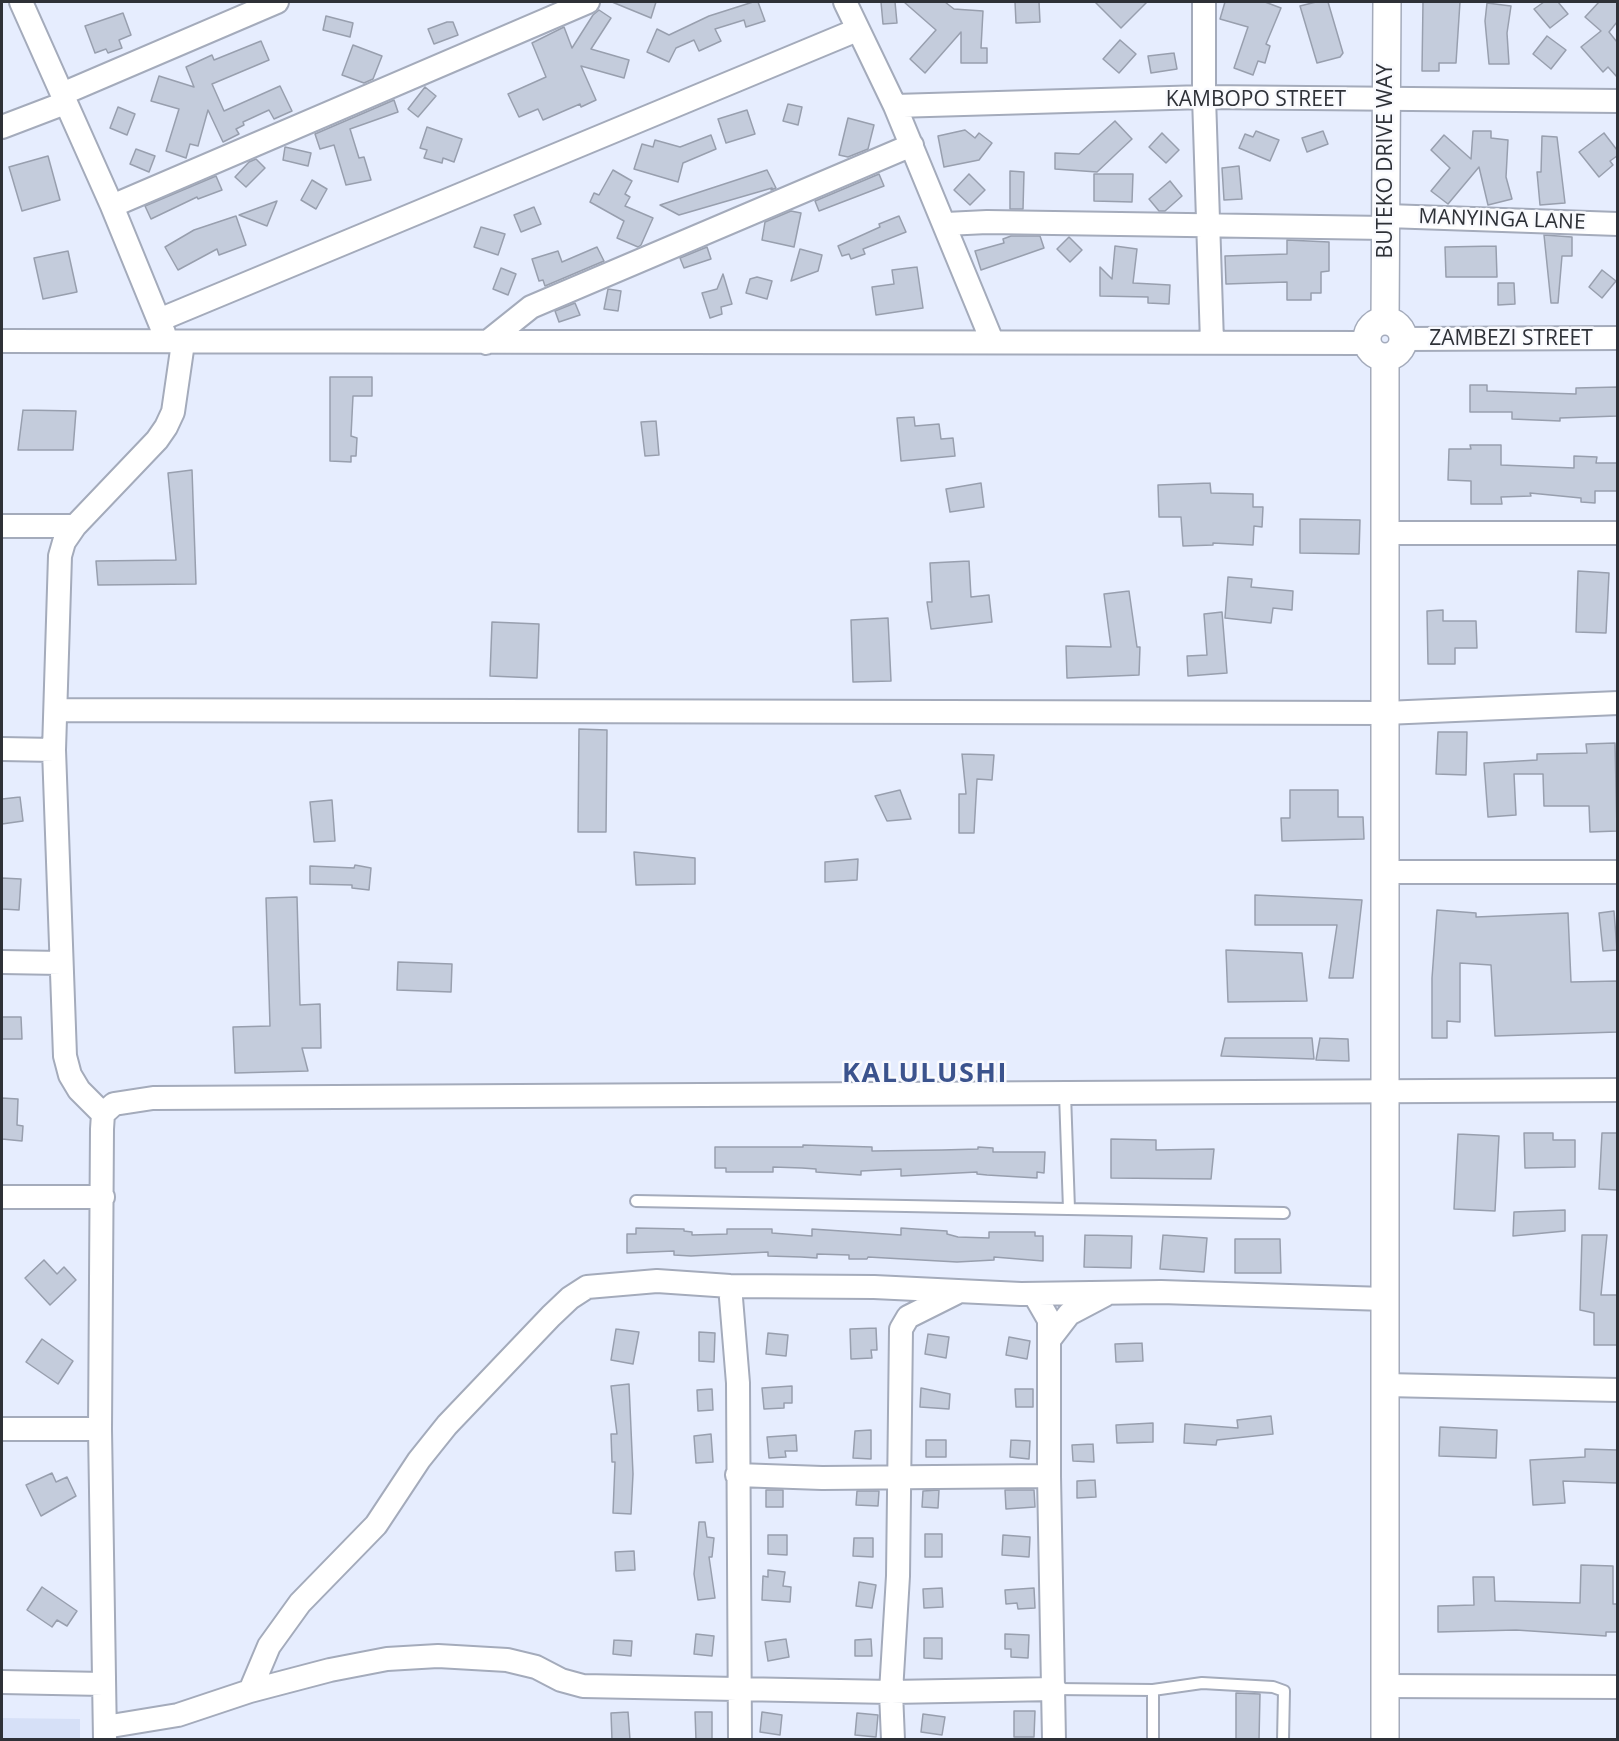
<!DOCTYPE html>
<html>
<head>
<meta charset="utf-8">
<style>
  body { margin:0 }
  #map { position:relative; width:1619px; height:1741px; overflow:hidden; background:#e6edfe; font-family:"Open Sans",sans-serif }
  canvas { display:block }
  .frame { position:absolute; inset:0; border:3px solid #2e3137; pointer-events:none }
</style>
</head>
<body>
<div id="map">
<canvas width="1619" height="1741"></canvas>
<div class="frame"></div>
</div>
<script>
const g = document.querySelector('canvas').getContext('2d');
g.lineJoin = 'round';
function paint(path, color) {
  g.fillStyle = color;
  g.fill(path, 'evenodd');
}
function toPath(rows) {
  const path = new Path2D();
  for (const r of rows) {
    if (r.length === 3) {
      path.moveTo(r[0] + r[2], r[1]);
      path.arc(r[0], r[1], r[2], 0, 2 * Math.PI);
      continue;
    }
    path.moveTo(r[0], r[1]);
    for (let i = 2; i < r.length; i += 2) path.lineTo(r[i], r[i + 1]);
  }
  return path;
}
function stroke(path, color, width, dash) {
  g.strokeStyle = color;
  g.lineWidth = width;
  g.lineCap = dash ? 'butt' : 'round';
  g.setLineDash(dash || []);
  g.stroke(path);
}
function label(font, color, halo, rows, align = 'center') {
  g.font = font + ' "Open Sans",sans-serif';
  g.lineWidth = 5;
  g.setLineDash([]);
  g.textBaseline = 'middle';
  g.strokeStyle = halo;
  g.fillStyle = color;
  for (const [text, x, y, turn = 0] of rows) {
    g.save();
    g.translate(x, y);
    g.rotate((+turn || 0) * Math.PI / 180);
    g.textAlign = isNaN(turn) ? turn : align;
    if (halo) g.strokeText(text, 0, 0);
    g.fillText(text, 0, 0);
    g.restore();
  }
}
paint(toPath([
  [2,1718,80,1719,80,1739,2,1739]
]), '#d6e0f7');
const building = toPath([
  [612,2,656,2,651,18,612,2],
  [753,2,758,2,765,21,746,27,744,20,715,29,721,41,699,51,694,40,676,48,669,62,647,52,657,29,669,35,709,16,753,2],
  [881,2,895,2,897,23,883,24,881,2],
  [904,2,945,2,954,9,983,11,981,48,987,48,987,63,961,63,961,32,925,73,910,59,936,30,904,2],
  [1015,2,1039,2,1040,22,1016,23,1015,2],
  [1095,2,1147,2,1121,28,1095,2],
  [1225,2,1265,2,1281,8,1266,44,1270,46,1265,63,1258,61,1253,75,1234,68,1248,27,1220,19,1225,2],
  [1316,2,1328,2,1343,53,1340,57,1317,63,1300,6,1316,2],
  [1423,2,1460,2,1456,63,1439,63,1439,71,1422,71,1423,2],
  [1544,2,1558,2,1568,14,1550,28,1534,9,1544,2],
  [1599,2,1617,2,1617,22,1609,32,1617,42,1617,77,1608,67,1603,72,1581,47,1601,31,1585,17,1599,2],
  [1487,3,1511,6,1507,33,1509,64,1489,64,1485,21,1487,3],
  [599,10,611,18,591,49,629,60,624,78,581,66,596,100,581,107,580,104,543,120,538,109,519,117,508,94,546,77,532,43,564,27,572,48,593,15,599,10],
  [123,13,131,35,119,40,122,48,108,53,106,49,95,53,85,26,123,13],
  [326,16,353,23,350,37,323,30,326,16],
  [447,22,453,22,458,35,434,44,428,29,447,22],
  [1547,36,1566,50,1551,69,1533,54,1547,36],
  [1120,40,1136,54,1119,73,1103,59,1120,40],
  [261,41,269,60,212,84,224,111,280,86,292,111,274,119,269,110,243,122,244,125,236,129,239,134,223,142,208,110,198,146,190,144,186,158,166,151,179,109,151,101,159,76,194,87,186,67,212,55,214,60,261,41],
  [353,45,382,56,373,79,364,83,342,75,353,45],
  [1174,53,1177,69,1151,73,1148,56,1174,53],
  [425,87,436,96,418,117,408,109,425,87],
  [394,100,398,112,350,129,359,158,364,157,371,180,346,185,334,145,320,149,315,134,394,100],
  [788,104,802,107,798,125,783,121,788,104],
  [118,107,135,114,127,135,110,128,118,107],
  [747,110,755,134,726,143,718,119,747,110],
  [848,118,874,125,868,149,848,157,839,155,848,118],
  [1115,121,1132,139,1097,172,1055,169,1055,153,1079,154,1115,121],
  [427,127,462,139,454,162,443,158,442,163,424,158,427,150,420,148,427,127],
  [965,130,975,138,979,133,992,143,979,160,944,167,938,136,965,130],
  [1256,131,1279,140,1270,161,1239,148,1245,134,1253,137,1256,131],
  [1323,131,1328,144,1307,152,1302,138,1323,131],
  [1473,131,1491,131,1491,138,1508,140,1506,177,1512,199,1488,205,1479,167,1448,204,1431,191,1450,168,1431,150,1444,135,1471,159,1473,131],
  [1162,133,1179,150,1166,163,1149,147,1162,133],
  [1604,133,1617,150,1617,156,1610,161,1613,165,1599,177,1579,152,1604,133],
  [711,135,716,149,683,163,678,182,634,169,642,144,653,147,655,140,680,147,711,135],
  [1542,136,1557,137,1565,203,1540,205,1537,172,1541,172,1542,136],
  [285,147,311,153,308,166,283,160,285,147],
  [136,149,155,156,149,172,130,164,136,149],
  [48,156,60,200,22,211,9,167,48,156],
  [256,159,265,168,246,187,235,177,249,162,256,159],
  [1239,166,1242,199,1224,200,1222,168,1239,166],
  [613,170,632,181,625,194,630,197,625,206,653,218,641,245,638,247,617,238,624,221,590,202,594,193,599,195,613,170],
  [767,170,776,188,771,190,772,188,679,215,660,205,767,170],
  [1010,171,1024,172,1023,209,1010,209,1010,171],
  [879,174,884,186,819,211,815,201,879,174],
  [969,174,985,190,970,205,954,190,969,174],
  [1094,174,1133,174,1132,202,1094,201,1094,174],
  [216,176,222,190,198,199,197,197,151,219,145,206,216,176],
  [312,180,327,189,316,209,301,200,312,180],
  [1170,181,1182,196,1165,211,1159,211,1149,199,1170,181],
  [277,201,267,226,239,215,277,201],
  [534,207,541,224,521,232,514,215,534,207],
  [791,211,801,213,794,247,762,240,765,222,791,211],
  [236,216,246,245,219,255,217,249,178,270,165,247,194,230,236,216],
  [899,216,906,232,863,249,865,254,851,259,849,254,842,256,838,246,880,227,879,224,899,216],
  [481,227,505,234,498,255,474,247,481,227],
  [1544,235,1572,237,1572,256,1562,256,1558,303,1551,303,1544,235],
  [1011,236,1040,236,1044,248,981,270,975,251,1004,243,1003,239,1011,236],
  [1069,237,1082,250,1070,262,1057,249,1069,237],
  [1287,240,1329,242,1329,271,1321,272,1321,293,1311,293,1311,300,1287,300,1287,282,1226,284,1225,256,1287,254,1287,240],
  [1115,246,1137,249,1133,283,1170,285,1169,304,1148,303,1148,297,1100,296,1100,267,1112,279,1115,246],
  [1496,246,1497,277,1446,277,1445,247,1496,246],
  [597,247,604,261,545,286,543,280,539,281,532,259,558,251,562,262,597,247],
  [707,247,711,259,684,268,680,258,707,247],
  [800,249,822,255,818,271,791,281,800,249],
  [68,251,77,292,43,299,34,258,68,251],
  [917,267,923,308,876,315,872,287,894,284,892,270,917,267],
  [501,268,516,274,508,295,493,289,501,268],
  [1602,270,1616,281,1602,298,1589,287,1602,270],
  [723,274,732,304,721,307,722,314,710,318,702,293,717,289,723,274],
  [757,277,772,281,767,299,746,293,750,279,757,277],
  [1498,283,1514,283,1515,304,1498,305,1498,283],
  [608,289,621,291,618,311,604,309,608,289],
  [575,303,580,315,559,322,555,311,575,303],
  [330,377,372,377,372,396,353,396,351,436,357,438,356,456,351,456,351,462,330,461,330,377],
  [1470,385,1487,385,1487,391,1576,394,1576,388,1617,387,1617,416,1560,418,1560,421,1512,419,1512,412,1470,412,1470,385],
  [23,410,76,411,73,450,18,450,23,410],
  [914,417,915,426,939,424,941,439,953,438,955,456,901,461,897,418,914,417],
  [656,421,659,455,645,456,641,422,656,421],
  [1470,445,1501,445,1501,465,1574,468,1574,456,1597,457,1596,463,1617,463,1617,491,1595,491,1595,503,1581,502,1581,498,1530,493,1531,496,1501,497,1502,504,1471,504,1471,481,1448,480,1449,449,1471,449,1470,445],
  [192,470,196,584,98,585,96,561,176,560,168,473,192,470],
  [981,483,984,507,950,512,946,489,981,483],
  [1210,483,1211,493,1253,494,1253,507,1263,507,1262,527,1254,526,1253,545,1213,543,1213,545,1183,546,1181,517,1159,517,1158,485,1210,483],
  [1300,519,1360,520,1359,554,1300,553,1300,519],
  [969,561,971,597,989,595,992,622,931,629,927,602,932,602,930,563,969,561],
  [1578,571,1609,573,1606,633,1576,632,1578,571],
  [1228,577,1252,579,1251,587,1293,591,1292,610,1273,608,1271,623,1225,618,1228,577],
  [1129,591,1137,647,1140,647,1139,675,1067,678,1066,646,1111,647,1104,594,1129,591],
  [1443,610,1443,621,1476,621,1477,648,1455,648,1455,664,1428,664,1427,611,1443,610],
  [1222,612,1227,673,1188,676,1187,656,1207,655,1204,614,1222,612],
  [888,618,891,681,853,682,851,620,888,618],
  [492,622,539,624,537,678,490,676,492,622],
  [579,729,607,730,606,832,578,832,579,729],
  [1438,732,1467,732,1466,775,1436,774,1438,732],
  [1615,743,1617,831,1590,832,1589,806,1544,806,1543,774,1514,774,1516,815,1488,817,1484,763,1537,760,1537,754,1587,753,1586,744,1615,743],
  [962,754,994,755,992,780,977,779,974,833,959,833,959,794,966,794,962,754],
  [900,790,911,819,887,821,875,796,900,790],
  [1290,790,1338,790,1338,817,1363,817,1364,839,1282,841,1281,818,1290,818,1290,790],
  [20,797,23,821,2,824,2,799,20,797],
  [332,800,335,841,314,842,310,802,332,800],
  [634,852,695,858,695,884,636,885,634,852],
  [858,859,857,880,825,882,825,862,858,859],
  [355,865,371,868,369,890,352,888,352,885,310,884,310,866,354,868,355,865],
  [2,878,21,879,19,910,2,909,2,878],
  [1255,895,1362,900,1353,978,1329,978,1337,925,1255,925,1255,895],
  [297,897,300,1005,320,1004,321,1048,302,1048,308,1071,235,1073,233,1027,270,1026,266,898,297,897],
  [1437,910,1476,913,1476,917,1568,913,1571,982,1617,981,1617,1032,1495,1036,1491,965,1460,963,1460,1022,1447,1021,1447,1038,1432,1038,1432,978,1437,910],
  [1614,911,1617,950,1603,951,1599,913,1614,911],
  [1226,950,1302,953,1307,1001,1228,1002,1226,950],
  [398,962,452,964,451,992,397,990,398,962],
  [2,1017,21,1017,22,1039,2,1039,2,1017],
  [1225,1038,1312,1038,1314,1059,1221,1056,1225,1038],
  [1320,1038,1348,1039,1349,1061,1316,1060,1320,1038],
  [2,1098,18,1099,17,1125,23,1126,22,1141,2,1139,2,1098],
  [1524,1133,1553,1133,1553,1140,1575,1140,1575,1167,1525,1168,1524,1133],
  [1602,1133,1617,1133,1617,1190,1599,1189,1602,1133],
  [1458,1134,1499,1136,1495,1211,1454,1209,1458,1134],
  [1111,1139,1156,1140,1156,1150,1214,1149,1211,1179,1111,1178,1111,1139],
  [803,1145,872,1147,872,1151,942,1150,978,1149,978,1147,993,1148,993,1152,1045,1152,1044,1173,1037,1172,1037,1178,987,1175,977,1174,977,1172,901,1176,901,1169,861,1171,861,1175,816,1172,816,1169,802,1168,773,1167,773,1172,726,1172,726,1168,715,1168,715,1147,803,1147,803,1145],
  [1565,1210,1565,1231,1513,1236,1514,1212,1565,1210],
  [636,1228,684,1229,684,1231,692,1232,692,1235,727,1234,727,1229,772,1229,772,1233,812,1236,812,1229,901,1235,901,1228,915,1229,947,1231,947,1234,958,1237,989,1238,989,1232,1035,1232,1035,1236,1043,1236,1043,1261,994,1257,994,1260,957,1262,868,1257,867,1259,849,1259,849,1255,817,1254,817,1258,801,1257,768,1256,768,1252,691,1256,674,1255,674,1251,627,1253,627,1234,636,1234,636,1228],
  [1085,1235,1132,1236,1131,1268,1084,1267,1085,1235],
  [1163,1235,1207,1238,1204,1272,1160,1269,1163,1235],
  [1582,1235,1607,1235,1601,1295,1617,1295,1617,1345,1594,1345,1594,1313,1580,1310,1582,1235],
  [1235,1239,1280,1239,1281,1273,1235,1273,1235,1239],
  [44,1260,57,1274,64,1267,76,1280,50,1305,25,1278,44,1260],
  [876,1328,877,1350,871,1350,872,1358,851,1359,850,1329,876,1328],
  [616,1329,639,1332,633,1364,611,1360,616,1329],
  [699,1332,715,1333,714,1362,699,1361,699,1332],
  [768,1333,788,1335,786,1356,766,1354,768,1333],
  [928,1334,949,1337,946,1358,925,1354,928,1334],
  [1009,1337,1030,1341,1027,1359,1006,1355,1009,1337],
  [42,1339,73,1361,58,1384,26,1362,42,1339],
  [1142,1343,1143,1361,1116,1362,1115,1344,1142,1343],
  [629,1384,633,1474,631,1514,613,1513,615,1462,612,1462,611,1434,617,1434,611,1386,629,1384],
  [792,1386,792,1403,784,1403,784,1408,764,1409,762,1388,792,1386],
  [921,1388,950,1394,949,1409,920,1407,921,1388],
  [712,1389,713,1410,698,1411,697,1390,712,1389],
  [1015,1389,1033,1389,1033,1407,1016,1407,1015,1389],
  [1271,1416,1273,1434,1217,1440,1216,1445,1184,1443,1185,1424,1238,1428,1237,1420,1271,1416],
  [1153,1423,1153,1442,1117,1443,1116,1425,1153,1423],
  [1440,1427,1497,1430,1496,1458,1439,1456,1440,1427],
  [871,1430,871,1459,853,1458,855,1431,871,1430],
  [711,1434,713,1462,696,1463,694,1436,711,1434],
  [796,1435,797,1451,785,1451,786,1457,769,1458,767,1437,796,1435],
  [926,1440,946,1440,946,1457,926,1457,926,1440],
  [1011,1440,1030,1441,1029,1459,1010,1457,1011,1440],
  [1093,1444,1094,1462,1073,1461,1072,1445,1093,1444],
  [1585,1449,1617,1450,1617,1483,1563,1481,1565,1503,1533,1505,1530,1460,1585,1457,1585,1449],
  [52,1473,56,1482,67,1477,76,1496,41,1516,26,1485,52,1473],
  [1095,1480,1096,1497,1077,1498,1077,1481,1095,1480],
  [766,1490,783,1490,783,1507,766,1507,766,1490],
  [939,1490,938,1508,922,1507,923,1491,939,1490],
  [1005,1490,1034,1490,1035,1507,1006,1509,1005,1490],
  [857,1491,879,1491,878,1506,856,1505,857,1491],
  [699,1522,705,1522,707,1537,714,1538,712,1557,709,1557,715,1598,698,1600,694,1574,699,1522],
  [925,1534,942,1534,942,1557,925,1557,925,1534],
  [768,1535,787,1535,787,1555,768,1554,768,1535],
  [1003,1535,1030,1537,1029,1557,1002,1555,1003,1535],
  [854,1538,873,1538,873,1557,853,1556,854,1538],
  [634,1551,635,1570,616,1571,615,1552,634,1551],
  [1581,1565,1613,1566,1613,1604,1617,1604,1617,1632,1606,1632,1606,1636,1516,1630,1438,1632,1438,1606,1474,1605,1473,1577,1494,1577,1495,1601,1580,1603,1581,1565],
  [768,1570,785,1572,783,1586,791,1587,790,1602,762,1600,763,1576,768,1577,768,1570],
  [859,1582,876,1585,872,1608,856,1606,859,1582],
  [42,1587,77,1611,67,1626,57,1620,52,1627,27,1610,42,1587],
  [942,1588,943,1607,924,1608,923,1589,942,1588],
  [1034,1588,1035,1608,1018,1609,1017,1603,1006,1604,1005,1590,1034,1588],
  [696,1634,714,1636,712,1656,694,1654,696,1634],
  [1005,1634,1029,1635,1028,1658,1011,1657,1011,1649,1005,1649,1005,1634],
  [924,1638,942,1638,942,1659,924,1658,924,1638],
  [786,1639,789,1657,768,1661,765,1642,786,1639],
  [871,1639,872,1656,855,1656,855,1640,871,1639],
  [614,1640,632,1641,631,1656,613,1654,614,1640],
  [1236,1693,1260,1694,1259,1740,1236,1740,1236,1693],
  [1014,1711,1035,1711,1034,1737,1014,1737,1014,1711],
  [628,1712,630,1740,612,1740,611,1713,628,1712],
  [695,1712,712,1712,712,1740,696,1740,695,1712],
  [762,1712,782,1715,780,1735,760,1732,762,1712],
  [857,1713,878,1715,876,1737,855,1735,857,1713],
  [923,1714,945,1717,942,1735,921,1732,923,1714]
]);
paint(building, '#c4ccdc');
stroke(building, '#989fae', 1.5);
const service = toPath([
  [1065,1094,1069,1209],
  [636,1201,1284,1213],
  [1055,1689,1153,1690,1153,1740],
  [1153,1690,1202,1683,1273,1687,1284,1691,1283,1740]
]);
const minor = toPath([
  [21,2,112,206,164,333],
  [845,2,895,106,992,341],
  [1204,2,1204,97,1212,342],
  [62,94,277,2],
  [895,106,1204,97,1618,101],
  [2,127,65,103],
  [112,206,588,2],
  [1387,216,1618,224],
  [946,224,987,222,1386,228],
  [159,320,857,30],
  [1404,339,1618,338],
  [2,341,1367,343],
  [486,343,531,307,912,145],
  [2,526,75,526],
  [1385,533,1618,533],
  [56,710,1385,713,1618,703],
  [2,749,54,750],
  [1385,872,1618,872],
  [2,962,61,963],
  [103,1114,79,1090,70,1075,65,1056,54,750,60,556,64,542,75,526,157,440,166,427,173,412,183,343],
  [2,1197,103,1197],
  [730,1286,738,1383,740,1740],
  [1034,1294,1049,1320,1049,1476,1054,1740],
  [1049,1340,1069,1314,1105,1295],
  [1385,1385,1618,1390],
  [2,1429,100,1429],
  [737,1475,822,1478,1049,1476],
  [2,1682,103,1684],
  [1385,1686,1618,1687],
  [250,1691,269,1646,300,1603,376,1525,419,1460,447,1425,551,1316,570,1298,587,1287,657,1281,730,1286,874,1287,1021,1294,1161,1292,1385,1299],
  [105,1727,178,1715,250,1691,330,1670,387,1659,438,1656,507,1660,536,1667,561,1680,583,1686,891,1692,1055,1689],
  [105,1740,100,1429,102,1129,103,1114,114,1104,153,1098,1618,1090],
  [893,1740,891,1692,898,1576,901,1329,908,1317,956,1293]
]);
const tertiary = toPath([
  [1385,339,18],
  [1385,321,1387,2],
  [1385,1740,1385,358]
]);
stroke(service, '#a4abbb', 14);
stroke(minor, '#a4abbb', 26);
stroke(tertiary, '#a4abbb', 30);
stroke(service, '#fff', 10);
stroke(minor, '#fff', 22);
stroke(tertiary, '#fff', 27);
label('21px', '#2e3137', '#f9fafe', [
  ["KAMBOPO STREET",1256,100],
  ["BUTEKO DRIVE WAY",1386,161,-90],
  ["MANYINGA LANE",1502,220,2],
  ["ZAMBEZI STREET",1511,339]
]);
g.letterSpacing = '1.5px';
label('bold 27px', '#3b538d', '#f9fafe', [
  ["KALULUSHI",925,1074]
]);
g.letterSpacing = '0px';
</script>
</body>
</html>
